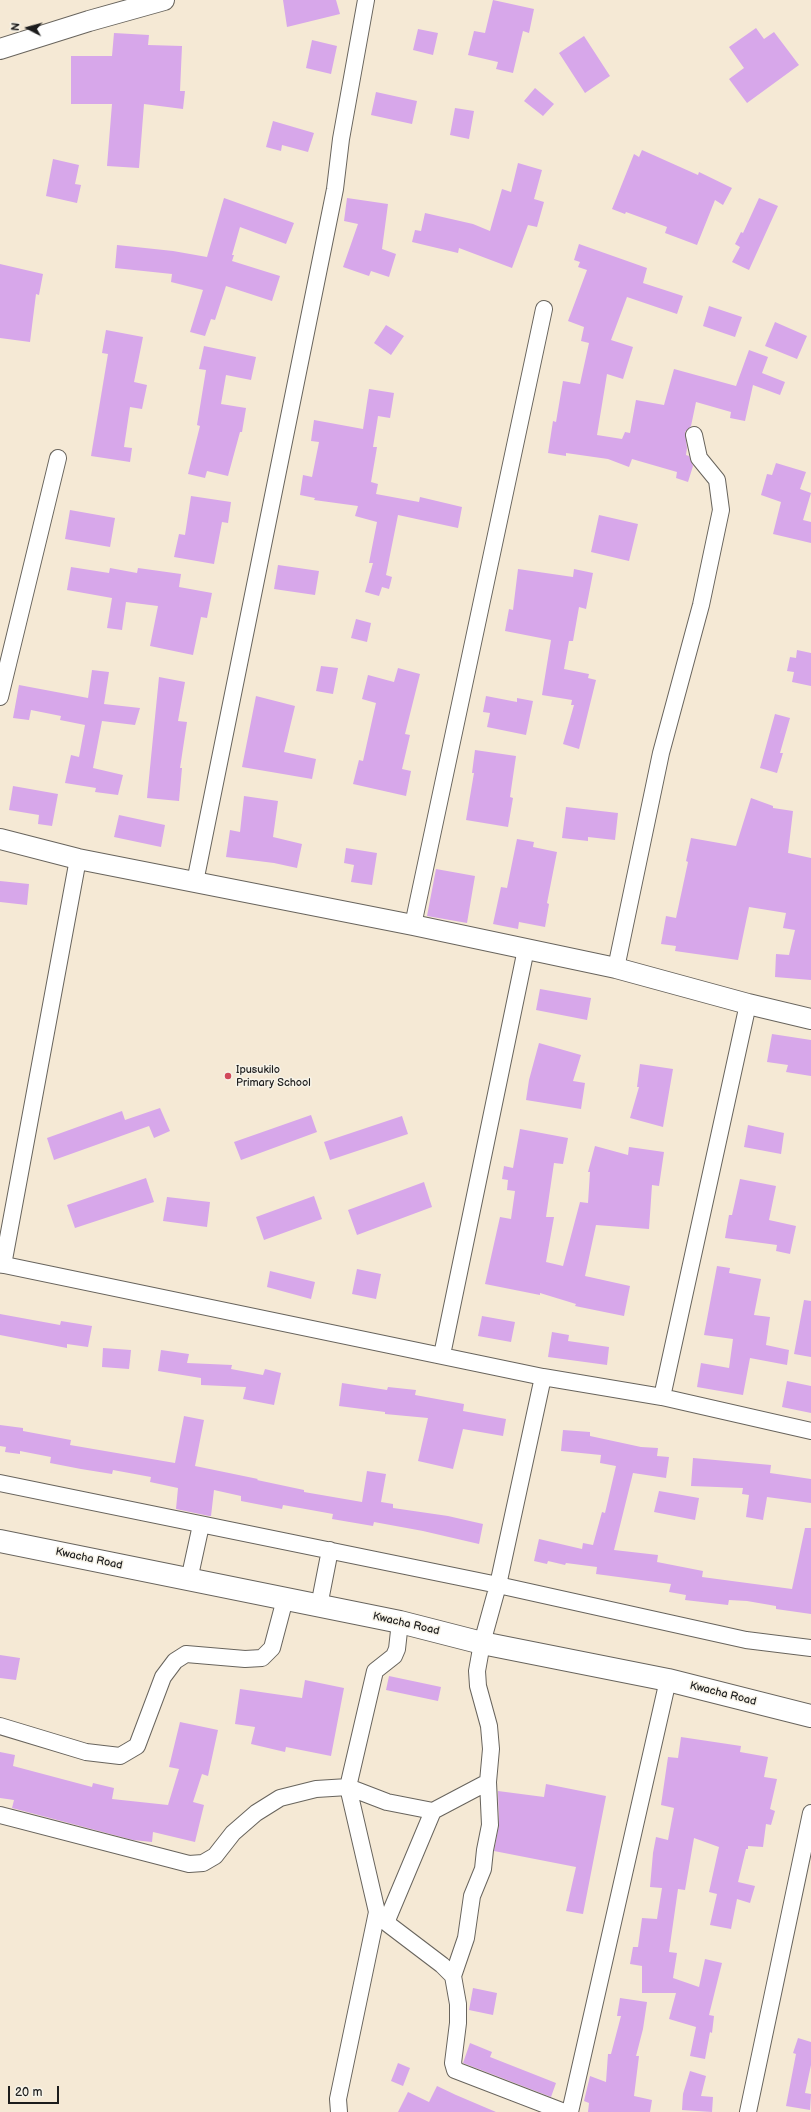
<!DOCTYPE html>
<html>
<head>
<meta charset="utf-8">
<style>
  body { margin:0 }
  #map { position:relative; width:811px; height:2112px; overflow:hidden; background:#f5e9d5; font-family:"Balsamiq Sans",sans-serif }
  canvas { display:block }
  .north { position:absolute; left:8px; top:8px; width:40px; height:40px; -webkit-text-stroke:3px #f7f3e8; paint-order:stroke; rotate:276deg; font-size:11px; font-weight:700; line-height:16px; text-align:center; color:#1c1c1c }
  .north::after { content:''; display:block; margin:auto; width:14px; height:18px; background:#1c1c1c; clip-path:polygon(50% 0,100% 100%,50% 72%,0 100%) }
  .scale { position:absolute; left:8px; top:2086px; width:51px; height:18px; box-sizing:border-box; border:2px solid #1c1c1c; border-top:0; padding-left:5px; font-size:12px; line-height:14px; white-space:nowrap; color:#1c1c1c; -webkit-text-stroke:3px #f7f3e8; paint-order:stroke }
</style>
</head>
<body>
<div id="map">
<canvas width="811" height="2112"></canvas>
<div class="north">N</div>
<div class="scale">20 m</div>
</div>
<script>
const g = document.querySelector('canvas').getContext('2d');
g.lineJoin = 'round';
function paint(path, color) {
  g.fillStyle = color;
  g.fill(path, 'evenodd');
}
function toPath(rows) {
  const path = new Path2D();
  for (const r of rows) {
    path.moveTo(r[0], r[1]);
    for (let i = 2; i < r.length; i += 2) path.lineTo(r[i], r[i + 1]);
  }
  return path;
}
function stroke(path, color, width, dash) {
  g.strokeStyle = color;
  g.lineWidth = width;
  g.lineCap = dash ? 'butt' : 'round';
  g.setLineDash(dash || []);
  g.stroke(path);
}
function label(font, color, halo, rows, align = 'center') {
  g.font = font + ' "Balsamiq Sans",sans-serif';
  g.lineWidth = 3;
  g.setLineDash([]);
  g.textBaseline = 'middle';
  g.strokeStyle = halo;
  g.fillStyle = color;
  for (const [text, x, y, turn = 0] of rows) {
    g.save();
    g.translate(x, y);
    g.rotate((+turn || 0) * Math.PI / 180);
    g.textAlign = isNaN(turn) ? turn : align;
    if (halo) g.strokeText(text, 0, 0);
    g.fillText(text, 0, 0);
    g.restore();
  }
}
paint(toPath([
  [283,0,336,0,340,14,287,27],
  [493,0,534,9,529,33,523,31,513,73,496,69,498,62,468,55,474,31,485,33],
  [756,28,764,39,774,32,799,65,747,103,729,79,744,68,729,47],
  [418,29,438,33,433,55,413,50],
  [114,33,149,35,148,45,182,46,180,91,185,91,183,109,144,104,139,168,107,166,112,104,71,104,71,56,112,56],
  [584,36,610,76,585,93,559,53],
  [312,40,337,46,331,74,306,68],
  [535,88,554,104,543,116,524,101],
  [376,92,417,101,412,124,371,115],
  [455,108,474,111,469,139,450,135],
  [273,121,314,133,308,152,282,145,281,151,266,147],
  [642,150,698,175,699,172,732,188,723,205,715,200,697,245,665,233,667,227,626,212,625,214,612,209,634,154,639,157],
  [53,159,79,165,75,184,81,185,77,203,46,196],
  [518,163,542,170,534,199,544,202,537,227,528,225,512,268,459,248,458,253,412,242,415,230,421,231,425,213,473,224,490,231,502,189,511,192],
  [224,198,294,223,286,244,240,227,232,255,234,255,232,261,280,276,272,301,226,286,215,320,211,319,205,336,190,332,203,290,171,282,172,274,115,268,117,245,173,251,207,257],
  [347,198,388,204,382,249,396,254,389,277,371,271,369,276,343,267,358,224,344,221],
  [759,198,778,206,749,270,732,262,740,247,735,244,741,232,743,233],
  [579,244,647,268,643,283,683,296,677,314,627,297,611,340,633,347,623,379,607,374,597,435,622,439,625,432,630,433,636,400,664,405,674,369,736,386,749,350,768,357,762,373,785,382,780,395,753,385,745,421,730,418,731,412,696,402,691,426,685,432,687,448,686,455,689,456,693,466,688,482,676,478,677,472,632,459,629,467,608,459,566,453,566,456,548,453,553,421,556,422,563,381,580,384,589,343,581,341,584,327,568,321,587,270,578,267,580,262,574,260],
  [0,264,43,274,39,295,36,294,30,342,0,338],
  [709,306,742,317,735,337,703,326],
  [775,322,807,336,797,359,765,346],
  [386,325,404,336,391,355,374,343],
  [106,330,143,337,134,382,147,385,142,409,130,407,124,447,132,448,130,462,91,456,108,354,102,353],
  [204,346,256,357,251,380,226,375,221,404,246,408,242,432,240,432,228,476,207,471,205,478,188,474,200,426,197,425,206,370,199,369],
  [369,389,394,393,390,418,378,416,373,447,377,447,371,482,378,484,376,494,419,502,420,497,462,507,458,528,398,515,386,575,392,577,389,589,382,587,379,596,365,592,373,563,369,563,377,522,355,516,358,506,314,500,315,498,300,495,303,475,312,477,319,442,311,441,314,420,363,429],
  [776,463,806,472,800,489,811,493,803,520,811,522,811,543,773,534,781,502,761,495,767,474,772,475],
  [191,496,231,502,228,523,222,522,214,564,174,557,179,534,185,535],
  [70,510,115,518,110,547,65,539],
  [599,515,638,524,629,561,591,552],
  [278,565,319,571,315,595,274,589],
  [71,567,109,573,110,568,137,573,138,568,181,574,179,587,212,593,207,618,201,617,193,655,150,646,158,606,126,602,122,630,107,628,112,598,67,590],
  [518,569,573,577,574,569,593,573,586,609,579,607,573,641,569,641,564,669,589,674,588,678,596,680,579,749,563,744,574,705,571,705,572,700,542,695,551,640,505,631,509,609,513,610],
  [356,619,371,623,367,642,351,638],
  [797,650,811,653,811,686,792,682,794,672,787,671,790,657,796,658],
  [321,666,338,668,333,694,316,691],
  [398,668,420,674,405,734,410,735,402,769,411,771,406,796,353,784,359,760,363,761,376,703,362,699,368,675,394,682],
  [92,670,109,672,104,704,140,708,135,725,102,721,93,768,123,775,118,795,95,792,96,788,65,783,71,755,79,757,85,725,60,720,61,716,31,710,29,720,13,718,19,685,88,698],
  [159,677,185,682,178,721,187,722,180,768,182,768,179,801,147,798],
  [256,696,295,706,284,752,316,759,312,779,242,767],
  [486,696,517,702,517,698,533,701,526,735,487,727,490,713,483,712],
  [775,714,790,718,780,753,783,753,777,773,760,768],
  [475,750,516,756,510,797,513,798,508,827,466,820,474,773,472,773],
  [13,786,58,794,52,826,38,824,39,815,9,810],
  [244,796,278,801,273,837,302,844,297,868,274,863,226,857,230,830,240,832],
  [751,798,773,806,773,808,793,811,788,853,811,858,811,980,775,977,776,954,789,955,795,930,783,928,786,913,749,907,738,960,675,951,676,946,661,944,666,916,676,918,688,862,686,861,691,838,736,846],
  [566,807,618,813,615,840,588,837,588,841,562,838],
  [119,815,165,825,161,847,114,837],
  [517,839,534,842,533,847,557,852,547,903,549,904,545,927,519,922,518,929,493,924,501,887,507,888],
  [346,848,377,853,372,885,351,882,354,865,344,863],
  [436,869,475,876,467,923,427,916],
  [0,881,29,884,27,905,0,902],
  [540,989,591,998,587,1020,536,1010],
  [772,1034,811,1040,811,1076,786,1072,788,1065,767,1062],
  [539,1043,581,1055,573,1081,585,1083,581,1109,526,1100,529,1080],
  [640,1064,673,1069,663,1127,630,1118,639,1087,637,1087],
  [160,1108,170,1131,154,1138,149,1126,54,1160,47,1138,122,1111,125,1120],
  [311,1115,317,1132,241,1160,234,1142],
  [402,1116,408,1134,330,1160,324,1142],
  [748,1125,784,1133,781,1154,744,1147],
  [520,1129,568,1138,563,1164,554,1163,546,1217,554,1217,546,1262,563,1266,580,1202,588,1203,590,1172,588,1172,595,1146,628,1155,629,1147,664,1152,659,1186,652,1185,649,1229,596,1225,585,1276,630,1286,624,1316,575,1306,576,1304,540,1293,540,1295,485,1284,500,1217,511,1219,515,1191,507,1190,508,1180,502,1179,504,1166,513,1168],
  [146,1178,154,1202,75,1228,67,1205],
  [740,1179,776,1186,769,1220,796,1226,790,1254,776,1251,777,1245,725,1238,729,1215,732,1215],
  [424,1182,432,1207,357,1235,348,1210],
  [314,1196,322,1219,264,1240,256,1217],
  [167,1197,210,1202,207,1227,163,1221],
  [717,1266,730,1268,729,1273,761,1279,754,1315,770,1317,766,1345,789,1350,787,1365,750,1358,743,1395,697,1387,701,1363,729,1368,733,1339,704,1335],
  [357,1269,381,1274,376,1299,352,1294],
  [270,1271,315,1282,311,1299,267,1287],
  [804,1300,811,1301,811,1357,794,1354],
  [0,1314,60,1325,61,1321,92,1326,88,1347,67,1344,67,1348,0,1335],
  [482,1316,515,1322,511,1342,478,1336],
  [552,1332,569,1335,568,1341,609,1347,607,1365,548,1357],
  [103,1348,131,1350,129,1369,102,1367],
  [161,1350,189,1354,187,1363,232,1365,231,1369,263,1375,265,1369,281,1373,274,1405,243,1399,246,1387,201,1385,201,1378,158,1371],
  [787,1381,811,1386,811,1413,782,1407],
  [342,1383,387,1390,388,1387,416,1390,415,1395,464,1404,463,1411,506,1419,503,1436,463,1429,453,1469,418,1461,428,1418,385,1414,385,1412,339,1406],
  [184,1416,204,1420,195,1466,258,1479,257,1480,304,1490,304,1492,362,1502,367,1471,386,1474,381,1502,393,1504,393,1508,448,1516,483,1524,479,1544,423,1531,374,1522,373,1526,332,1519,333,1514,300,1508,283,1505,282,1509,241,1501,241,1496,214,1490,211,1516,209,1516,176,1509,178,1488,150,1482,151,1477,113,1470,112,1474,81,1469,50,1463,51,1457,20,1451,20,1454,5,1452,6,1447,0,1446,0,1425,23,1428,23,1431,71,1440,70,1445,175,1463],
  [563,1430,590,1432,590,1436,641,1447,658,1448,657,1456,669,1457,666,1478,633,1473,614,1550,658,1555,657,1562,703,1571,702,1577,792,1589,805,1528,811,1528,811,1614,776,1609,776,1606,747,1601,729,1600,728,1605,685,1600,686,1595,669,1592,671,1584,596,1574,597,1567,566,1563,565,1565,548,1561,547,1564,534,1561,539,1539,582,1549,583,1543,593,1545,602,1512,605,1513,616,1466,600,1463,601,1455,561,1451],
  [693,1458,771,1465,770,1473,811,1479,811,1503,767,1497,763,1520,746,1517,749,1495,742,1494,743,1488,691,1486],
  [659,1491,699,1498,695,1520,654,1512],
  [0,1655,20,1658,16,1680,0,1678],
  [389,1676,441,1687,438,1701,386,1690],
  [305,1680,344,1688,331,1756,286,1747,285,1752,251,1744,255,1727,235,1724,240,1689,302,1698],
  [180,1722,218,1730,208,1776,202,1774,193,1802,204,1805,195,1842,153,1832,152,1842,133,1840,12,1808,14,1800,0,1798,0,1752,15,1755,13,1766,92,1787,93,1783,114,1788,112,1799,168,1805,179,1769,169,1767],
  [681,1737,741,1746,740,1752,768,1757,764,1777,777,1779,770,1809,775,1811,771,1825,766,1824,763,1847,748,1846,748,1849,746,1849,738,1882,755,1886,750,1903,737,1899,731,1929,710,1925,717,1894,709,1892,719,1847,694,1838,685,1890,678,1889,669,1952,677,1953,673,1978,699,1987,705,1959,722,1963,709,2015,714,2016,712,2033,710,2032,705,2059,690,2056,696,2027,669,2019,676,1993,642,1993,642,1966,630,1964,633,1947,638,1947,642,1918,657,1919,662,1888,650,1887,653,1853,656,1837,668,1840,674,1808,661,1805,668,1757,678,1758],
  [546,1784,606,1796,583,1914,566,1911,576,1867,494,1851,499,1825,498,1791,544,1797],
  [473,1988,497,1993,493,2015,469,2010],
  [620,1998,647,2002,643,2029,636,2056,639,2056,634,2096,652,2100,650,2112,588,2112,589,2103,584,2101,590,2076,606,2082,608,2054,611,2054,621,2016,617,2016],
  [798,2038,811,2042,811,2065,805,2093,811,2094,810,2110,786,2106,796,2054,793,2053],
  [470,2043,492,2052,490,2057,556,2083,551,2097,463,2063],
  [398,2063,410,2068,403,2086,391,2081],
  [690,2071,706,2076,701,2096,713,2097,712,2112,682,2110,683,2094],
  [437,2086,456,2095,496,2112,398,2112,408,2092,429,2102]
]), '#d7a7ea');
const minor = toPath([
  [0,697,58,458],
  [195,882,335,189,341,139,366,0],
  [413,925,544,309],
  [616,968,661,753,701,605,721,510,717,480,699,458,694,435],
  [0,1264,543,1377,662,1397,811,1431],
  [3,1265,78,859],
  [442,1355,526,949],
  [662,1397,748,1004],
  [0,1483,498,1585,746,1640,811,1648],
  [189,1580,201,1525],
  [319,1606,330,1550],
  [0,1726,86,1752,120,1756,137,1746,163,1677,175,1661,186,1654,245,1659,262,1658,272,1648,285,1599],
  [433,1811,388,1918,388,1924,442,1965,453,1976,458,2004,458,2023,453,2063,455,2070,564,2112],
  [0,1815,189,1864,203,1863,215,1856,233,1833,256,1813,280,1798,316,1789,348,1787,387,1802,433,1811,488,1782],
  [453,1976,466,1938,472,1896,483,1869,485,1850,490,1825,488,1782,491,1749,489,1726,478,1686,477,1671,482,1643,498,1585,543,1377],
  [339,2112,338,2099,377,1912,348,1787,375,1671,394,1656,397,1649,400,1622],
  [570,2112,668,1680],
  [748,2112,811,1813]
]);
const tertiary = toPath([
  [0,49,89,21,164,0],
  [0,839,78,859,413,925,616,968,748,1004,811,1019]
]);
const secondary = toPath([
  [0,1541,400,1622,482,1643,668,1680,811,1716]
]);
stroke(minor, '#68645d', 18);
stroke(tertiary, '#68645d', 22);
stroke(secondary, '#68645d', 24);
stroke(minor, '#fff', 16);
stroke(tertiary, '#fff', 20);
stroke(secondary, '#fff', 22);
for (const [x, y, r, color] of [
  [228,1076,4,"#d1495b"]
]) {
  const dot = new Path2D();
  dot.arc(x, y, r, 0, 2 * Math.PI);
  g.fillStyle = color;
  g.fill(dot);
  stroke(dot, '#f7f3e8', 1.5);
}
label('11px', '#1c1c1c', '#f7f3e8', [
  ["Ipusukilo",236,1070],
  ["Primary School",236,1083]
], 'left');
label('11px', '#1c1c1c', '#f7f3e8', [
  ["Kwacha Road",89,1559,12],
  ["Kwacha Road",406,1624,13],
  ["Kwacha Road",723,1694,14]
]);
</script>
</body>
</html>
